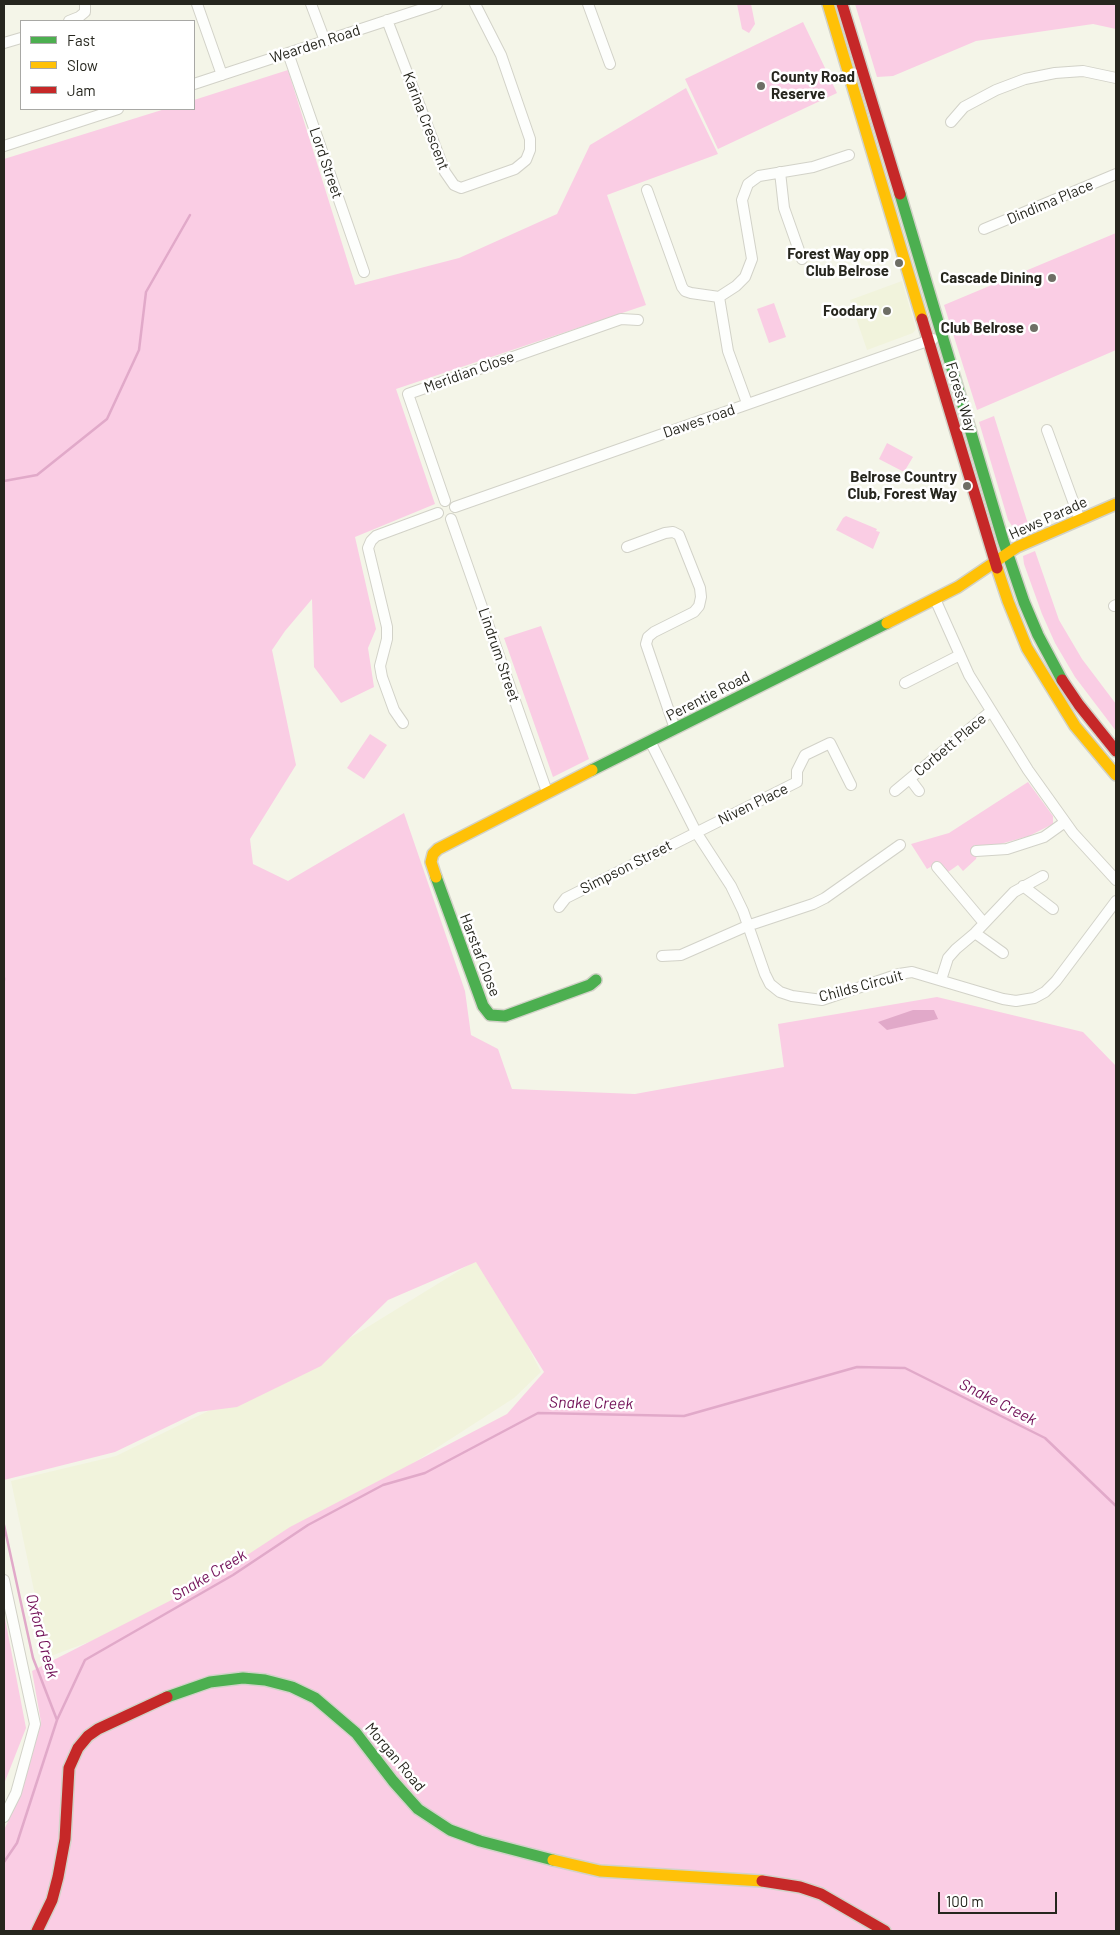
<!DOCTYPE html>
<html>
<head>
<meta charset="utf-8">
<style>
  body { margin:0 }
  #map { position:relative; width:1120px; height:1935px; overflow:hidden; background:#f4f5e8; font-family:Barlow,sans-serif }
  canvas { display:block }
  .frame { position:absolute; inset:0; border:5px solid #26261e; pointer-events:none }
  .legend { position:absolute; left:20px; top:20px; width:175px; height:90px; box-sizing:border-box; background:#fff; border:1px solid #a8a8a5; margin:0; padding:6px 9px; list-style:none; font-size:15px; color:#26261e }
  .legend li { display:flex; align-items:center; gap:10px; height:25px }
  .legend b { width:25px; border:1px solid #a8a8a5 }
  .scale { position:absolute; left:938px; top:1892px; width:119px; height:22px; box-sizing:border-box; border:2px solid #26261e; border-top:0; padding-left:6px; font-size:15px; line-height:18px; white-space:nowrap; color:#26261e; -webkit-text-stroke:4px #fff; paint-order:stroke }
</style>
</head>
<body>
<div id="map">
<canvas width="1120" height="1935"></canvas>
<div class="frame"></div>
<ul class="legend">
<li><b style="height:6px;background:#4caf50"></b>Fast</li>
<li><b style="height:6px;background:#ffc107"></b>Slow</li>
<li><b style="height:6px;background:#c62828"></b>Jam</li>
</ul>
<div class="scale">100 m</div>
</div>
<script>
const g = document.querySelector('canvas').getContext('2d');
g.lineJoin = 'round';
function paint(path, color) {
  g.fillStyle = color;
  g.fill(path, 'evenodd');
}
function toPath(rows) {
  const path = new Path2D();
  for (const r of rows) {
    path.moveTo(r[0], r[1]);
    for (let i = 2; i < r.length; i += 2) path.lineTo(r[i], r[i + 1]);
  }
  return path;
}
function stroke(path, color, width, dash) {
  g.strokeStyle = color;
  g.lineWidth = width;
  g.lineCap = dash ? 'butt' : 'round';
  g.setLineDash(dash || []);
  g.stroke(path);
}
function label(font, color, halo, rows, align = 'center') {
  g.font = font + ' Barlow,sans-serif';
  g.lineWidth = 5;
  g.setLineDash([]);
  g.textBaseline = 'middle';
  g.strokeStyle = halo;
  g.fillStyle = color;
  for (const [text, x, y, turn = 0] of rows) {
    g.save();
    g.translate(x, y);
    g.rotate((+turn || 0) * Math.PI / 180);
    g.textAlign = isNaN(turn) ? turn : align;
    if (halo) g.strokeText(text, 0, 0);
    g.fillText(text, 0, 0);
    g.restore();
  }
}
paint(toPath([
  [902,281,916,329,913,333,867,350,850,300],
  [478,1259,495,1282,541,1372,514,1398,325,1520,217,1595,48,1657,11,1481,116,1456,319,1357]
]), '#f1f3dc');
paint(toPath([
  [737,4,751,4,755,24,749,33,742,29],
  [855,4,1116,4,1116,29,1093,24,976,41,893,76,877,77],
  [803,22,837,93,718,149,685,79],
  [288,70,355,285,459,258,557,214,590,145,686,88,718,154,607,195,646,305,396,389,435,504,355,537,376,629,368,648,374,687,341,703,314,667,312,599,285,631,272,650,296,765,250,839,253,864,288,881,404,813,465,991,471,1035,498,1049,512,1089,635,1094,784,1067,778,1024,937,997,1083,1032,1116,1066,1116,1931,4,1931,4,1830,20,1796,41,1722,32,1671,203,1584,290,1527,507,1414,544,1372,476,1262,388,1300,321,1366,237,1407,198,1412,115,1452,4,1480,4,159,165,109,194,109,194,100],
  [1116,233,1116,350,977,410,944,305],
  [774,303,786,337,769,343,757,309],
  [994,416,1010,467,1029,527,1017,530,1012,526,1008,520,979,422],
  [887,443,913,457,904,472,879,459],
  [846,516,877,529,876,531,880,532,873,549,838,531,836,530,843,518],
  [1035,551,1059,620,1082,659,1116,704,1116,731,1075,677,1055,643,1042,614,1024,564,1023,556],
  [541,626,589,759,553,777,504,638],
  [370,734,387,745,364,779,347,768],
  [1028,782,1053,816,1053,824,1029,836,993,846,974,845,973,854,977,855,976,859,963,871,958,865,948,872,939,862,927,869,911,844,949,833],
  [4,1613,26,1728,4,1784]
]), '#facde4');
paint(toPath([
  [913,1010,934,1010,938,1019,887,1030,878,1022]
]), '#e1a9c9');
stroke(toPath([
  [4,481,37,475,107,419,139,350,146,292,190,215],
  [4,978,4,980],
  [4,1525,33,1658,57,1720,17,1843,4,1862],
  [57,1720,85,1660,233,1575,308,1525,383,1485,425,1473,538,1413,684,1416,857,1367,905,1368,1045,1438,1116,1506]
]), '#e1a9c9', 2.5);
const street = toPath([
  [197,4,222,75],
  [311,4,325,41],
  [588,4,610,64],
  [387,20,445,172,454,185,461,188,515,169,526,160,530,150,530,139,501,55,475,4],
  [69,21,79,17,85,12,85,4],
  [4,43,21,38],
  [288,53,364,272],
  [194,84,437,4],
  [951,122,964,107,996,90,1025,79,1055,73,1083,71,1116,78],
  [4,146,118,109],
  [780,172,784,208,802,259],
  [647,190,682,287,685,291,691,293,719,297,736,286,745,277,752,259,742,200,748,184,759,176,813,167,849,155],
  [984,229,1116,174],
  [719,297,728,351,747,403],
  [1047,430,1080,520],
  [445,501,408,394,621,319,638,320],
  [455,507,933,339],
  [451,519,547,792],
  [627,547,665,533,673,532,679,535,700,588,701,597,699,606,694,612,654,632,648,637,646,644,675,729],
  [935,599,969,675,1028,770,1073,833,1116,880],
  [1114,606,1116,605],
  [905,683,960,655],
  [403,723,394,710,382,677,380,666,387,639,387,627,368,548,371,541,376,536,438,513],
  [650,741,696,832,731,886,743,911,765,974,770,984,780,992,792,996,822,1000,899,974,912,972,1003,999,1016,1001,1034,998,1045,992,1056,981,1116,901],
  [910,779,919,791],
  [895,791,991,711],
  [976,851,1007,849,1044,837,1065,822],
  [937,867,984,923],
  [1023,886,1053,909],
  [559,907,566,898,797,782,797,771,805,755,830,743,851,785],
  [975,933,1003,953],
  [662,956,681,955,747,926,813,904,825,898,900,845],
  [941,980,948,958,956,949,975,933,1014,892,1043,876],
  [4,1580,35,1724,16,1793,4,1817]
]);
const fast = toPath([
  [900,194,1003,540,1024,602,1038,635,1062,680],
  [592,770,887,623],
  [436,877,483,1006,490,1015,505,1016,590,985,596,980],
  [167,1697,210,1682,243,1678,265,1680,292,1687,315,1698,356,1733,393,1781,418,1809,450,1830,480,1841,553,1860]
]);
const slow = toPath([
  [828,4,922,319],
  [997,568,1008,601,1027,648,1075,726,1116,775],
  [887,623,958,587,1017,547,1116,504],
  [436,877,431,862,433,854,438,849,592,770],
  [553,1860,600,1871,762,1881]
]);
const jam = toPath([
  [842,4,900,194],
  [922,319,997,568],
  [1062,680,1079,705,1116,751],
  [762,1881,800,1887,821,1894,885,1931],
  [37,1931,52,1900,58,1877,65,1839,69,1768,78,1748,88,1736,98,1729,167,1697]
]);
stroke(street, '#d2d2c8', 12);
stroke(fast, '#d2d2c8', 14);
stroke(slow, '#d2d2c8', 14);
stroke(jam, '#d2d2c8', 14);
stroke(street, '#fdfefc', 10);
stroke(fast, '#4caf50', 11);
stroke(slow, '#ffc107', 11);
stroke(jam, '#c62828', 11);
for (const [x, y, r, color] of [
  [761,86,5,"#6e6e65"],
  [899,263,5,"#6e6e65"],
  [1052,278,5,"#6e6e65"],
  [887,311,5,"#6e6e65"],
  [1034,328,5,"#6e6e65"],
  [967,486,5,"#6e6e65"]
]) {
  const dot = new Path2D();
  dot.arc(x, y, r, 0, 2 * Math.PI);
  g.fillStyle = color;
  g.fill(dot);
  stroke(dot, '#fff', 2);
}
label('15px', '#26261e', '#fff', [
  ["Wearden Road",315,44,-18],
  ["Karina Crescent",426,121,69],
  ["Lord Street",326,163,71],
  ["Dindima Place",1050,202,-23],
  ["Meridian Close",469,372,-20],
  ["Forest Way",961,397,73],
  ["Dawes road",699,421,-19],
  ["Hews Parade",1048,518,-24],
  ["Lindrum Street",499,655,71],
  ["Perentie Road",708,696,-27],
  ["Corbett Place",950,745,-40],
  ["Niven Place",753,804,-26],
  ["Simpson Street",626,867,-27],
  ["Harstaf Close",480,955,69],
  ["Childs Circuit",861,986,-15],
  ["Morgan Road",395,1757,50]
]);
label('bold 15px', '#26261e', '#fff', [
  ["County Road",771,77,"left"],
  ["Reserve",771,94,"left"],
  ["Forest Way opp",889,254],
  ["Club Belrose",889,271],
  ["Cascade Dining",1042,278],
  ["Foodary",877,311],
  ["Club Belrose",1024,328],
  ["Belrose Country",957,477],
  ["Club, Forest Way",957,494]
], 'right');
label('italic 16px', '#721158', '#fff', [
  ["Snake Creek",998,1402,27],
  ["Snake Creek",591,1403,1],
  ["Snake Creek",209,1575,-31],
  ["Oxford Creek",42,1636,75]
]);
</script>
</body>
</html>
